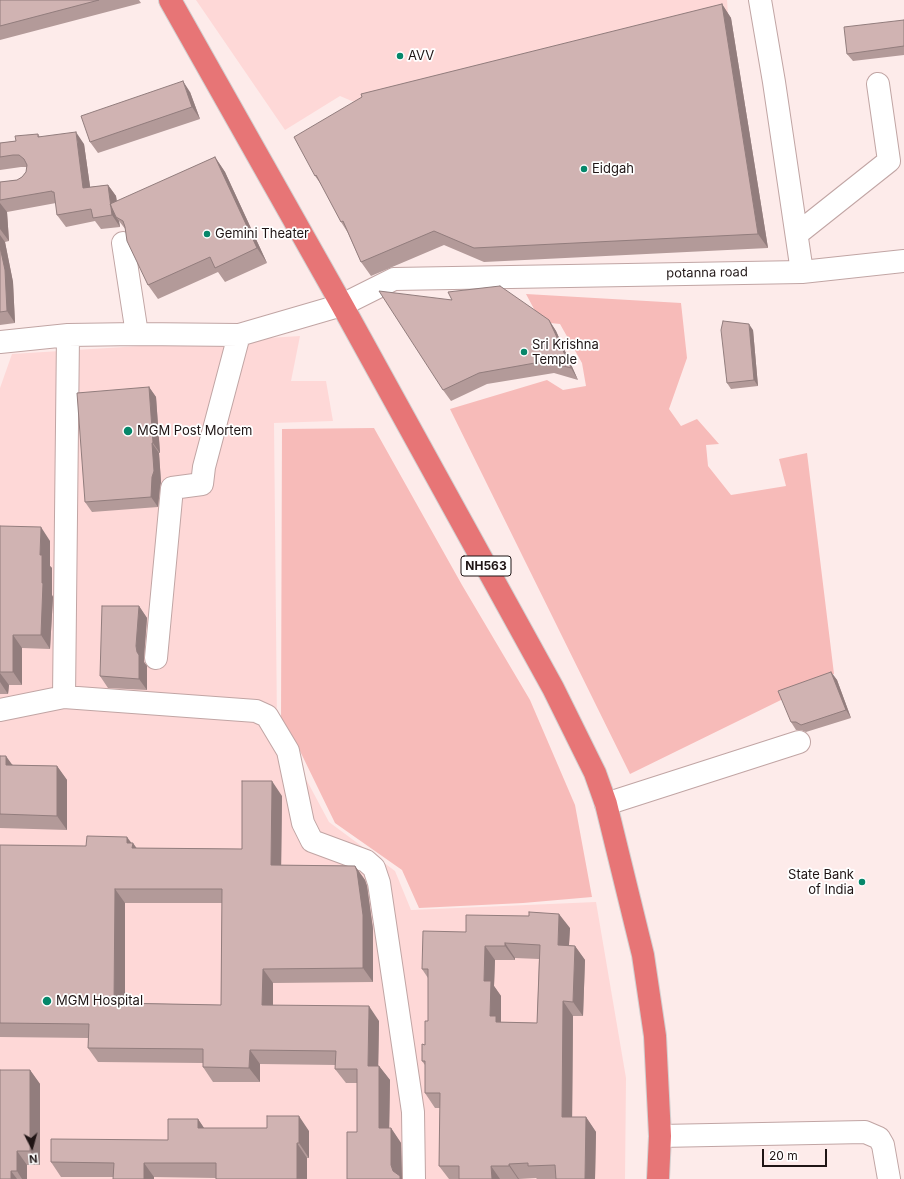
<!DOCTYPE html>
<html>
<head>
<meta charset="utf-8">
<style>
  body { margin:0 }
  #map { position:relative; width:904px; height:1179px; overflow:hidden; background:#fdebea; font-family:Inter,sans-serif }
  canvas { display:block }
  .north { position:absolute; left:12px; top:1127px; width:40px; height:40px; -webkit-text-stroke:3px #fff; paint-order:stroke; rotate:174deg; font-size:11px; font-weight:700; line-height:16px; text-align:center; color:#1f1515 }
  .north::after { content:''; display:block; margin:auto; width:14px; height:18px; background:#1f1515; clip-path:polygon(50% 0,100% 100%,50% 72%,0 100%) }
  .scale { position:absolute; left:762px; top:1149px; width:65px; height:18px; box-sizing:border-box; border:2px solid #1f1515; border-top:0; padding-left:5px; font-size:12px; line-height:14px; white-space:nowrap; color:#1f1515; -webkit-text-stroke:3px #fff; paint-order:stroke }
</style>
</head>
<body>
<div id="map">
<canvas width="904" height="1179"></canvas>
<div class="north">N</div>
<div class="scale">20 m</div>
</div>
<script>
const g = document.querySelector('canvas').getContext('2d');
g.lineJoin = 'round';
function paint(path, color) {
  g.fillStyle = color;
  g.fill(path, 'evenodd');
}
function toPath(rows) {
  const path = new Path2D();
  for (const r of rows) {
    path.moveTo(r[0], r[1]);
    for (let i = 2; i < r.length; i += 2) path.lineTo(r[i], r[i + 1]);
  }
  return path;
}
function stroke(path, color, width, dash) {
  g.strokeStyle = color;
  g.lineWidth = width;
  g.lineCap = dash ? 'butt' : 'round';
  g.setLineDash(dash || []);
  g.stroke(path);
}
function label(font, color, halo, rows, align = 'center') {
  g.font = font + ' Inter,sans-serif';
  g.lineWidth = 3.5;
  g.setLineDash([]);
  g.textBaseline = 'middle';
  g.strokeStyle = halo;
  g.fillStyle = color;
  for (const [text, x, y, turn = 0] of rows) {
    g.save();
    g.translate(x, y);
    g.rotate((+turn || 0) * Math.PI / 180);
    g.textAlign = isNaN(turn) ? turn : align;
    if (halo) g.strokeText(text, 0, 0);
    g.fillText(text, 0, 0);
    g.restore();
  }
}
paint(toPath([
  [196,0,727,0,728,15,366,107,340,96,285,130],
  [300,336,291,381,326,381,333,421,274,423,277,725,329,822,395,871,411,910,596,902,626,1078,625,1179,0,1179,0,388,12,354]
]), '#fed8d7');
paint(toPath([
  [526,294,681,303,687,358,669,409,681,426,697,419,719,444,706,445,708,466,731,495,786,486,779,459,807,453,834,674,630,774,450,409,547,380,563,390,586,386,582,363,560,324,541,322],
  [374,428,462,585,530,700,575,805,592,897,523,903,419,908,402,870,335,823,300,751,281,723,282,429]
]), '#f7bbb9');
const street = toPath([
  [797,234,889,161,878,84],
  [123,243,137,334],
  [802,272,904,261],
  [0,342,68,335,137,334,239,335,342,305,394,279,802,272,774,82,760,0],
  [156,658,172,488,202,484,204,467,239,335],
  [64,697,68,335],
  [0,710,64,697,256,711,267,716,288,751,303,823,312,841,366,861,374,868,379,883,413,1112,414,1179],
  [606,804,799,742],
  [660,1136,865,1132,879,1138,883,1145,889,1179]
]);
const highway = toPath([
  [170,0,342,305,553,688,595,773,606,804,643,955,655,1036,660,1136,658,1179]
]);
stroke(street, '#c1a5a4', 24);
stroke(highway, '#d2d0d0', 24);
stroke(street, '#fff', 22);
stroke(highway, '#e77576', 22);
paint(toPath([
  [0,0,139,0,141,3,0,40],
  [722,4,731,18,768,248,484,262,444,245,371,276,361,262,348,233,341,222,323,187,315,176],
  [904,20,904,55,853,61,847,54],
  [190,92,200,119,98,153,90,142],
  [38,134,40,137,84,144,90,187,108,185,116,196,117,202,215,157,225,172,267,263,225,282,218,272,158,299,148,285,126,230,119,221,120,227,101,229,95,221,66,227,57,215,56,203,7,212,9,241,5,242,13,282,15,323,0,325,0,182,17,180,22,177,26,172,27,167,21,167,0,170,0,143,16,141],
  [549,320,556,331,578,380,554,373,487,384,451,401,443,390],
  [753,330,758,386,731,389,727,383],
  [149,387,156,397,160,453,159,453,161,482,160,487,158,507,92,512,85,502],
  [0,526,50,541,50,566,52,568,52,595,53,597,50,649,22,648,22,685,9,685,8,694,0,694],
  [139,606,147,618,144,657,144,662,147,666,147,690,108,688,100,676],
  [831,672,837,680,851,718,806,732,801,730,796,730,791,722],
  [0,756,13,765,57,766,67,780,67,830,0,828],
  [282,796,281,865,355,866,365,880,367,886,373,929,373,982,273,983,273,1005,379,1021,378,1066,379,1066,390,1080,389,1128,391,1128,401,1143,402,1179,357,1132,357,1083,346,1083,335,1069,336,1065,260,1064,260,1082,213,1082,203,1067,203,1063,98,1062,88,1048,88,1038,0,1037,0,845,86,846,131,843,136,848,242,849],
  [125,903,222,903,221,1005,125,1003],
  [570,928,569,945,575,946,585,960,583,1016,573,1016,572,1117,586,1117,596,1132,595,1179,537,1179,536,1178,519,1179,449,1179,439,1166,440,1108,435,1108,425,1093,425,1065,422,1061,425,1045,428,1021,428,978,422,969,466,932],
  [515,958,539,959,537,1023,501,1022,501,996,494,986,495,960,515,960],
  [30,1070,40,1084,40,1165,27,1165,27,1179,0,1179],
  [198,1119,204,1128,309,1131,309,1158,307,1158,307,1179,216,1179,216,1178,154,1177,154,1179,113,1179,114,1177,61,1177,51,1162,168,1140]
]), '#b39a99');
paint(toPath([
  [722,4,731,18,768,248,758,234],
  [183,81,190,92,200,119,192,107],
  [76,132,84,144,92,200,83,188],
  [215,157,225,172,267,263,257,248],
  [108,185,116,196,119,218,116,217,119,221,120,227,112,215],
  [0,203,7,212,9,241,0,229],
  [0,235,5,242,13,282,15,323,7,311,0,247],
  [549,320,556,331,578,380,571,368],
  [749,324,753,330,758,386,754,380],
  [149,387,156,397,160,453,153,443],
  [152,443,159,453,161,482,160,487,158,507,151,497],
  [41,527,50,541,50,566,52,568,52,595,53,597,50,649,41,635,42,583,40,555],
  [139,606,147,618,144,657,144,662,147,666,147,690,139,679,136,646],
  [13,635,22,648,22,685,13,672],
  [831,672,837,680,851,718,846,710],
  [0,673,9,685,8,694,0,682],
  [6,756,16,770,6,765],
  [57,766,67,780,67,830,57,816],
  [272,781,282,796,281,879,271,865],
  [127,837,133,845,133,843,143,857,127,843],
  [355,866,365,880,367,886,373,929,373,982,363,968],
  [115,889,125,903,125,1017,114,1003],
  [559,914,570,928,568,960,558,945],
  [505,943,515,958,515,960,505,946],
  [485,946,495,960,494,986,501,996,501,1023,506,1037,490,1016,484,981],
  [575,946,585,960,583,1016,573,1002],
  [263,969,273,983,273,1020,262,1005],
  [563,1001,573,1016,572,1132,562,1117],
  [369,1006,379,1021,378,1080,368,1066],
  [250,1050,260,1064,260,1082,249,1068],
  [379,1066,390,1080,389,1142,379,1128],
  [30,1070,40,1084,40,1165,30,1151],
  [299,1116,309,1131,309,1158,299,1143],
  [586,1117,596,1132,595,1179,585,1179],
  [198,1119,208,1134,198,1128],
  [391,1128,401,1143,402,1179,399,1179,393,1171,391,1165],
  [297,1143,307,1158,307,1179,297,1179],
  [17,1151,27,1165,27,1179,22,1179,17,1171],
  [144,1163,154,1177,154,1179,144,1179],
  [509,1164,519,1179,518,1179,509,1166],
  [491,1166,500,1179,492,1179],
  [11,1171,17,1179,11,1179]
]), '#927d7d');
const building = toPath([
  [0,0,99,0,0,26,0,0],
  [722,4,758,234,474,248,434,231,361,262,343,221,341,222,316,175,315,176,294,137,362,97,361,94,722,4],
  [904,20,904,46,847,54,844,27,904,20],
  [183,81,192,107,90,142,81,116,183,81],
  [76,132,83,188,108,185,112,215,93,218,91,209,57,215,54,192,52,192,52,191,0,200,0,182,17,180,22,177,26,172,27,165,24,159,19,155,13,155,0,157,0,143,16,141,15,136,38,134,38,137,76,132],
  [215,157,257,248,215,268,210,257,148,285,127,241,125,227,123,221,116,217,110,204,215,157],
  [0,247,5,270,7,311,0,312,0,247],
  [500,286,549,320,571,368,546,361,479,373,443,390,379,291,452,300,448,292,500,286],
  [723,321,749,324,754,380,727,383,721,330,723,321],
  [149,387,153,443,152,443,154,471,152,477,151,497,85,502,77,393,149,387],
  [0,526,41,527,40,555,42,555,42,583,43,583,41,635,13,635,13,672,0,672,0,526],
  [102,606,139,606,136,646,137,652,139,655,139,679,100,676,102,606],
  [831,672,846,710,801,725,796,722,791,722,778,691,831,672],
  [0,756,6,756,6,765,57,766,57,816,0,814,0,756],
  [242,781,272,781,271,865,355,866,357,871,363,915,363,968,263,969,262,1005,369,1006,368,1066,379,1066,379,1128,391,1128,391,1165,393,1171,400,1176,400,1179,347,1179,347,1132,357,1132,357,1069,335,1069,336,1051,250,1050,249,1068,203,1067,203,1049,88,1048,89,1024,0,1023,0,845,86,846,87,836,127,837,127,843,133,843,132,848,242,849,242,781],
  [115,889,222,889,221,1005,114,1003,115,889],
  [529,912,559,914,558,945,575,946,573,1002,563,1001,562,1117,586,1117,585,1179,556,1179,555,1165,528,1166,528,1163,509,1164,509,1166,491,1166,492,1179,459,1179,459,1166,439,1166,440,1093,425,1093,425,1061,422,1061,422,1044,425,1045,425,1021,428,1021,428,969,422,969,423,931,466,932,466,915,529,916,529,912],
  [505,943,540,945,537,1023,496,1022,496,1016,490,1016,491,981,484,981,485,946,505,946,505,943],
  [0,1070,30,1070,30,1151,17,1151,17,1171,11,1171,11,1179,0,1179,0,1070],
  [267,1116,299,1116,299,1143,297,1143,297,1179,216,1179,216,1163,144,1163,144,1179,113,1179,114,1163,51,1162,51,1139,168,1140,168,1119,198,1119,198,1128,267,1128,267,1116]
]);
paint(building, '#d0b3b2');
stroke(building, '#927d7d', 1);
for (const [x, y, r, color] of [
  [400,56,4,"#05876a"],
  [584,169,4,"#05876a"],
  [207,234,4,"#05876a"],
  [524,352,4,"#05876a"],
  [128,431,5,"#05876a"],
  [862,882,4,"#05876a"],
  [47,1001,5,"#05876a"]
]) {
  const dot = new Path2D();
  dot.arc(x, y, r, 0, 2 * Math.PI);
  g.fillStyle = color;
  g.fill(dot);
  stroke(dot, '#fff', 1.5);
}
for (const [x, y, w] of [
  [486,566,50]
]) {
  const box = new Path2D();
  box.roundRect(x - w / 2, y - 10, w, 20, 3);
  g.fillStyle = '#fff';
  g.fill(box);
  stroke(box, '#1f1515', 1);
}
label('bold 12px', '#1f1515', null, [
  ["NH563",486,566]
]);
label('13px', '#1f1515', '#fff', [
  ["AVV",408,56],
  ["Eidgah",592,169],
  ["Gemini Theater",215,234],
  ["Sri Krishna",532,345],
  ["Temple",532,360],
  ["MGM Post Mortem",137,431],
  ["State Bank",854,875,"right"],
  ["of India",854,890,"right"],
  ["MGM Hospital",56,1001]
], 'left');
label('13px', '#1f1515', '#fff', [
  ["potanna road",707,273,-1]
]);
</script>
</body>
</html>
